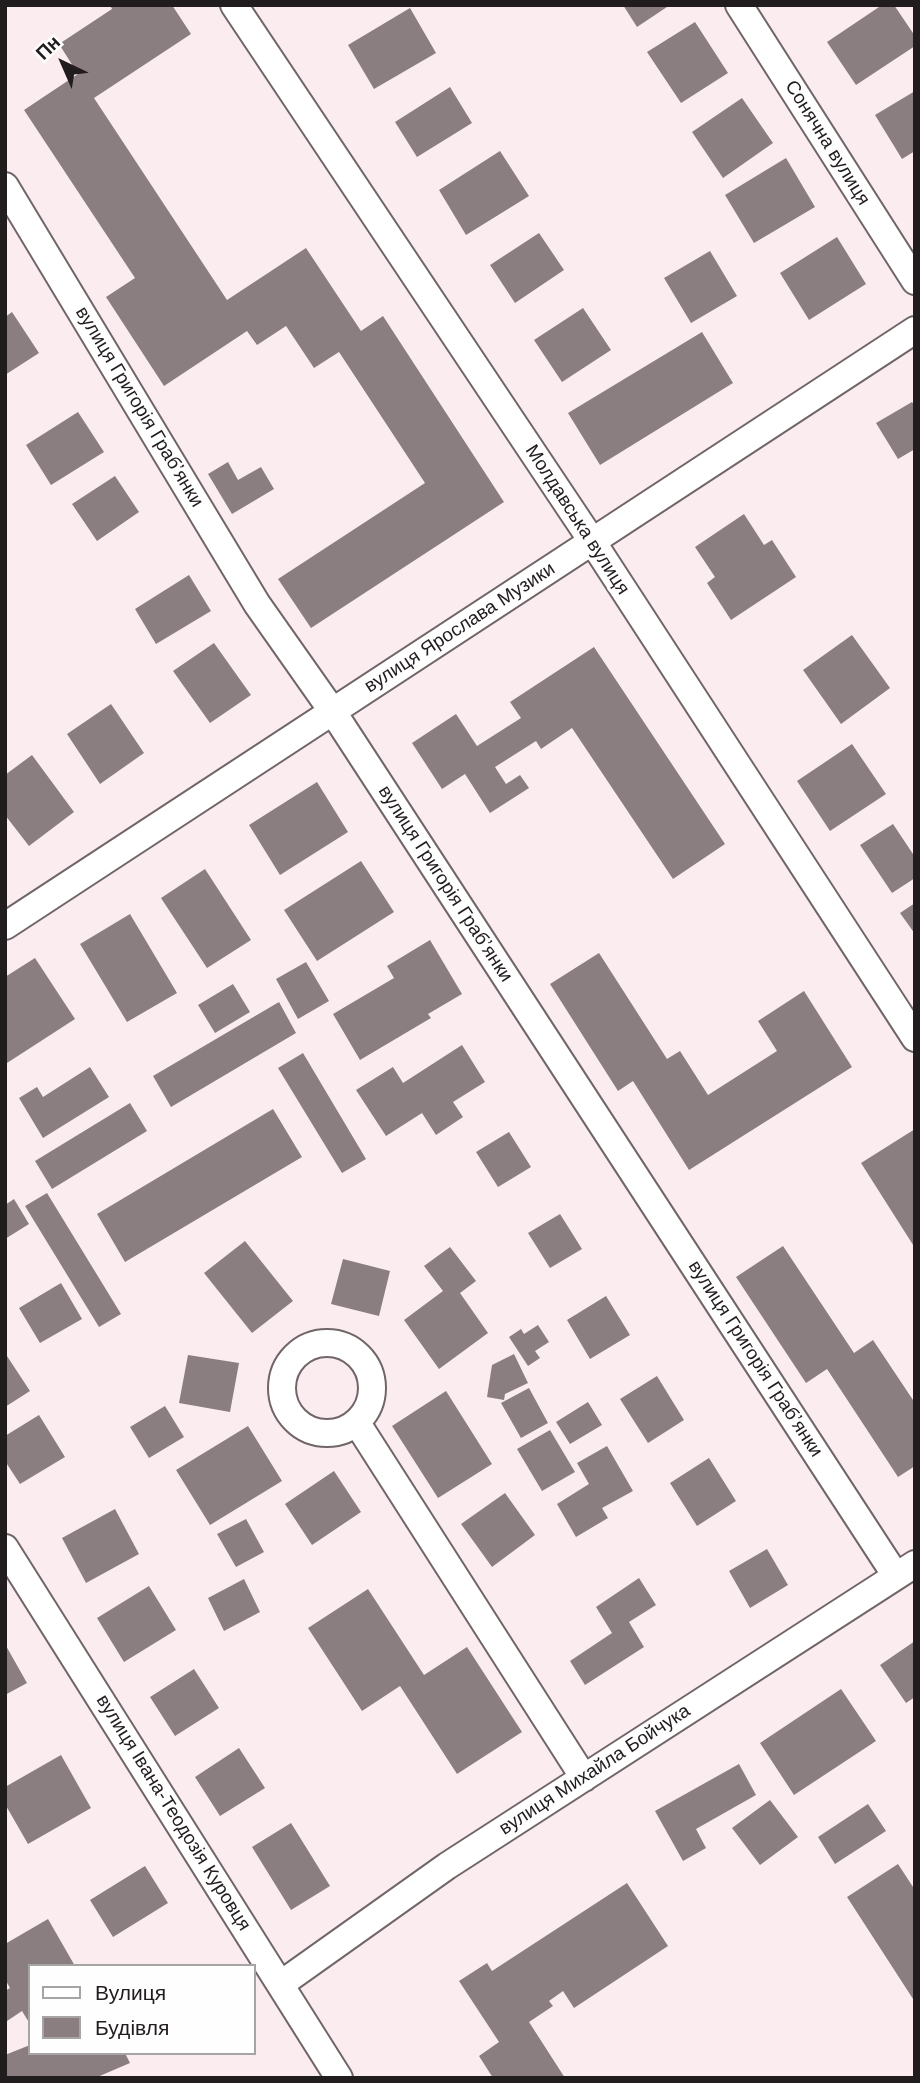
<!DOCTYPE html>
<html>
<head>
<meta charset="utf-8">
<style>
  body { margin:0 }
  #map { position:relative; width:920px; height:2083px; overflow:hidden; background:#fbedef; font-family:Arial,sans-serif }
  canvas { display:block }
  .frame { position:absolute; inset:0; border:7px solid #211c1d; pointer-events:none }
  .legend { position:absolute; left:28px; top:1964px; width:228px; height:91px; box-sizing:border-box; background:#fefefe; border:2px solid #a6a4a4; margin:0; padding:9px 12px; list-style:none; font-size:21px; color:#211c1d }
  .legend li { display:flex; align-items:center; gap:14px; height:35px }
  .legend b { width:35px; border:2px solid #a6a4a4 }
  .north { position:absolute; left:28px; top:28px; width:70px; height:70px; -webkit-text-stroke:5px #fefefe; paint-order:stroke; rotate:316deg; font-size:19px; font-weight:700; line-height:28px; text-align:center; color:#211c1d }
  .north::after { content:''; display:block; margin:auto; width:24px; height:32px; background:#211c1d; clip-path:polygon(50% 0,100% 100%,50% 72%,0 100%) }
</style>
</head>
<body>
<div id="map">
<canvas width="920" height="2083"></canvas>
<div class="frame"></div>
<ul class="legend">
<li><b style="height:9px;background:#fff"></b>Вулиця</li>
<li><b style="height:19px;background:#8a7e80"></b>Будівля</li>
</ul>
<div class="north">Пн</div>
</div>
<script>
const g = document.querySelector('canvas').getContext('2d');
g.lineJoin = 'round';
function paint(path, color) {
  g.fillStyle = color;
  g.fill(path, 'evenodd');
}
function toPath(rows) {
  const path = new Path2D();
  for (const r of rows) {
    if (r.length === 3) {
      path.moveTo(r[0] + r[2], r[1]);
      path.arc(r[0], r[1], r[2], 0, 2 * Math.PI);
      continue;
    }
    path.moveTo(r[0], r[1]);
    for (let i = 2; i < r.length; i += 2) path.lineTo(r[i], r[i + 1]);
  }
  return path;
}
function stroke(path, color, width, dash) {
  g.strokeStyle = color;
  g.lineWidth = width;
  g.lineCap = dash ? 'butt' : 'round';
  g.setLineDash(dash || []);
  g.stroke(path);
}
function label(font, color, halo, rows, align = 'center') {
  g.font = font + ' Arial,sans-serif';
  g.lineWidth = 6;
  g.setLineDash([]);
  g.textBaseline = 'middle';
  g.strokeStyle = halo;
  g.fillStyle = color;
  for (const [text, x, y, turn = 0] of rows) {
    g.save();
    g.translate(x, y);
    g.rotate((+turn || 0) * Math.PI / 180);
    g.textAlign = isNaN(turn) ? turn : align;
    if (halo) g.strokeText(text, 0, 0);
    g.fillText(text, 0, 0);
    g.restore();
  }
}
paint(toPath([
  [110,5,172,5,191,34,94,98,227,300,306,248,361,331,383,316,504,502,311,628,278,579,425,483,339,352,314,368,286,326,257,345,247,331,164,386,106,297,135,278,24,110,78,74,59,44,112,9],
  [623,5,670,5,637,27],
  [882,5,894,5,915,36,915,46,856,85,827,42],
  [410,8,436,53,374,89,348,45],
  [695,22,728,73,681,103,647,52],
  [450,87,472,123,417,157,395,122],
  [915,91,915,151,902,159,875,115],
  [742,98,773,143,723,178,692,132],
  [500,151,529,196,466,235,439,190],
  [786,158,815,207,754,243,725,195],
  [539,233,564,270,515,303,490,265],
  [837,237,866,284,809,320,780,273],
  [710,251,737,296,691,323,664,278],
  [583,308,611,350,562,382,534,340],
  [12,312,39,353,5,375,5,317],
  [702,332,733,383,600,465,568,413],
  [912,402,915,406,915,449,898,459,876,423],
  [78,412,104,452,51,485,26,445],
  [228,462,238,480,261,467,274,489,232,514,208,474],
  [115,476,139,512,97,541,72,504],
  [744,514,764,545,772,540,796,577,731,620,707,583,715,577,695,547],
  [189,575,211,611,156,644,135,609],
  [852,635,890,688,841,724,803,670],
  [214,643,251,695,210,723,173,671],
  [594,647,725,844,673,879,572,728,541,749,536,741,495,767,506,784,520,775,529,788,490,813,465,774,442,789,412,743,456,714,477,746,521,718,510,702],
  [111,704,144,753,100,784,67,734],
  [852,744,886,794,830,831,797,781],
  [32,755,74,812,29,846,5,815,5,775],
  [317,782,348,832,280,875,249,825],
  [893,824,915,857,915,878,892,893,860,845],
  [361,861,394,912,317,961,284,910],
  [205,869,251,940,207,968,161,898],
  [915,903,915,934,900,913],
  [130,914,177,993,127,1022,80,944],
  [430,940,462,994,428,1014,431,1018,360,1060,333,1014,394,978,387,966],
  [599,953,667,1059,680,1051,708,1095,777,1051,758,1021,804,991,852,1067,689,1170,633,1081,618,1091,550,984],
  [35,958,75,1019,7,1063,5,977],
  [306,962,329,1001,298,1019,276,979],
  [233,984,250,1012,215,1033,198,1005],
  [279,1002,296,1033,171,1107,153,1076],
  [462,1045,485,1082,453,1102,463,1117,436,1135,422,1113,386,1136,356,1090,393,1067,403,1083],
  [303,1053,366,1159,342,1173,278,1068],
  [90,1067,109,1097,43,1138,19,1098,37,1087,43,1097],
  [130,1103,147,1131,52,1189,35,1161],
  [273,1109,302,1157,125,1262,97,1214],
  [915,1129,915,1248,861,1163],
  [509,1132,531,1167,498,1187,476,1152],
  [47,1193,121,1314,99,1327,25,1206],
  [14,1199,29,1224,5,1239,5,1205],
  [560,1214,582,1249,550,1268,528,1233],
  [245,1241,293,1301,252,1333,204,1273],
  [783,1246,854,1353,873,1340,915,1403,915,1466,898,1477,827,1369,806,1383,736,1277],
  [450,1247,476,1281,460,1293,488,1333,439,1369,404,1320,443,1291,424,1266],
  [343,1259,390,1271,379,1316,331,1304],
  [61,1283,82,1319,40,1343,19,1308],
  [606,1296,630,1335,590,1359,567,1320],
  [538,1325,549,1342,535,1351,540,1358,528,1366,509,1337,521,1329,524,1334],
  [5,1353,30,1391,5,1407],
  [514,1354,528,1383,505,1394,504,1400,487,1397,492,1365],
  [188,1355,239,1363,230,1412,179,1403],
  [657,1376,684,1420,648,1443,620,1399],
  [529,1388,548,1423,521,1438,501,1403],
  [446,1391,492,1464,438,1498,392,1426],
  [588,1402,602,1425,570,1444,556,1422],
  [165,1406,184,1437,149,1458,130,1427],
  [39,1415,65,1457,20,1484,5,1461,5,1436],
  [248,1426,282,1481,210,1525,176,1470],
  [550,1430,575,1472,542,1491,517,1449],
  [607,1446,633,1491,602,1508,608,1518,576,1537,557,1504,589,1484,577,1463],
  [709,1458,736,1501,697,1526,670,1483],
  [334,1471,361,1512,312,1545,285,1504],
  [505,1493,535,1535,492,1567,461,1524],
  [115,1509,139,1554,86,1583,62,1538],
  [246,1519,264,1552,236,1567,217,1534],
  [767,1549,788,1585,750,1608,729,1571],
  [639,1578,656,1605,629,1622,644,1647,585,1685,570,1661,612,1633,596,1607],
  [244,1579,260,1612,224,1631,208,1598],
  [149,1586,176,1630,124,1662,97,1618],
  [368,1589,424,1675,467,1647,522,1732,457,1774,400,1686,362,1711,308,1628],
  [915,1641,915,1697,906,1703,880,1665],
  [5,1644,27,1683,5,1695],
  [194,1669,219,1708,175,1736,150,1697],
  [841,1689,876,1741,794,1795,760,1743],
  [239,1748,265,1788,220,1816,195,1777],
  [61,1755,91,1808,28,1844,5,1804,5,1787],
  [739,1764,756,1795,696,1829,706,1848,683,1861,655,1811],
  [770,1800,798,1837,760,1865,732,1828],
  [868,1804,886,1831,835,1864,818,1837],
  [291,1823,330,1886,291,1910,252,1847],
  [898,1864,915,1890,915,2002,847,1897],
  [145,1866,168,1903,113,1937,90,1900],
  [627,1883,668,1946,574,2008,563,1991,549,2001,553,2006,529,2022,565,2078,493,2078,479,2056,499,2042,459,1981,487,1963,492,1971],
  [48,1919,75,1966,30,1966,30,2024,22,2011,7,2021,5,2017,5,1991,10,1988,5,1979,5,1944],
  [30,2045,30,2053,125,2053,130,2063,95,2078,5,2078,5,2055]
]), '#8a7e80');
const street = toPath([
  [234,5,592,541,915,1038],
  [739,5,915,281],
  [5,186,257,604,333,712,896,1576],
  [5,926,915,330],
  [327,1388,45],
  [357,1423,584,1778],
  [5,1548,339,2078],
  [281,1984,447,1866,915,1564]
]);
stroke(street, '#706567', 30);
stroke(street, '#fff', 26);
label('19px', '#211c1d', '#fefefe', [
  ["Сонячна вулиця",827,143,58],
  ["вулиця Григорія Грабʼянки",139,407,59],
  ["Молдавська вулиця",577,520,57],
  ["вулиця Ярослава Музики",460,628,-33],
  ["вулиця Григорія Грабʼянки",445,884,57],
  ["вулиця Григорія Грабʼянки",755,1359,57],
  ["вулиця Михайла Бойчука",595,1770,-33],
  ["вулиця Івана-Теодозія Куровця",173,1813,58]
]);
</script>
</body>
</html>
